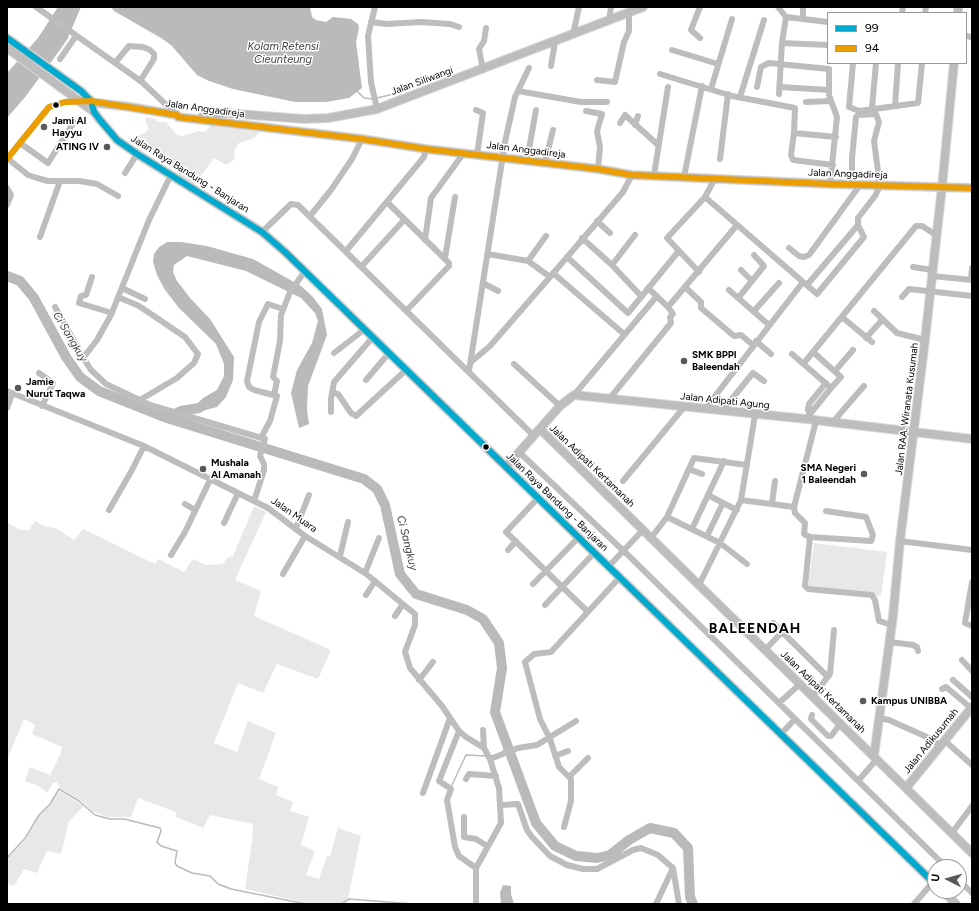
<!DOCTYPE html>
<html>
<head>
<meta charset="utf-8">
<style>
  body { margin:0 }
  #map { position:relative; width:979px; height:911px; overflow:hidden; background:#fff; font-family:Figtree,sans-serif }
  canvas { display:block }
  .frame { position:absolute; inset:0; border:8px solid #000; pointer-events:none }
  .legend { position:absolute; left:827px; top:12px; width:140px; height:52px; box-sizing:border-box; background:#fff; border:1px solid #999; margin:0; padding:5px 7px; list-style:none; font-size:12px; color:#000 }
  .legend li { display:flex; align-items:center; gap:8px; height:20px }
  .legend b { width:20px; border:1px solid #999 }
  .north { position:absolute; left:927px; top:859px; width:40px; height:40px; box-sizing:border-box; background:#fff; border:1px solid #999; border-radius:50%; rotate:276deg; font-size:11px; font-weight:700; line-height:16px; text-align:center; color:#000 }
  .north::after { content:''; display:block; margin:auto; width:14px; height:18px; background:#595959; clip-path:polygon(50% 0,100% 100%,50% 72%,0 100%) }
</style>
</head>
<body>
<div id="map">
<canvas width="979" height="911"></canvas>
<div class="frame"></div>
<ul class="legend">
<li><b style="height:5px;background:#00a9ce"></b>99</li>
<li><b style="height:5px;background:#eb9e00"></b>94</li>
</ul>
<div class="north">U</div>
</div>
<script>
const g = document.querySelector('canvas').getContext('2d');
g.lineJoin = 'round';
function paint(path, color) {
  g.fillStyle = color;
  g.fill(path, 'evenodd');
}
function toPath(rows) {
  const path = new Path2D();
  for (const r of rows) {
    path.moveTo(r[0], r[1]);
    for (let i = 2; i < r.length; i += 2) path.lineTo(r[i], r[i + 1]);
  }
  return path;
}
function stroke(path, color, width, dash) {
  g.strokeStyle = color;
  g.lineWidth = width;
  g.lineCap = dash ? 'butt' : 'round';
  g.setLineDash(dash || []);
  g.stroke(path);
}
function label(font, color, halo, rows, align = 'center') {
  g.font = font + ' Figtree,sans-serif';
  g.lineWidth = 3;
  g.setLineDash([]);
  g.textBaseline = 'middle';
  g.strokeStyle = halo;
  g.fillStyle = color;
  for (const [text, x, y, turn = 0] of rows) {
    g.save();
    g.translate(x, y);
    g.rotate((+turn || 0) * Math.PI / 180);
    g.textAlign = isNaN(turn) ? turn : align;
    if (halo) g.strokeText(text, 0, 0);
    g.fillText(text, 0, 0);
    g.restore();
  }
}
paint(toPath([
  [147,117,155,119,158,122,166,122,177,135,183,136,198,131,205,132,213,123,261,131,254,138,239,143,235,149,234,160,226,165,214,158,194,185,181,177,172,164,152,155,141,144,134,141,133,138,145,133,149,129,145,119],
  [254,506,266,512,235,580,261,591,254,616,331,650,318,679,277,664,263,693,238,683,214,743,237,752,248,721,276,733,259,779,278,787,276,795,293,802,290,811,309,817,301,845,315,851,306,875,319,879,327,856,330,856,338,828,361,836,348,898,340,904,311,904,245,889,252,841,253,824,210,815,203,828,176,817,176,812,138,798,131,817,107,817,92,811,80,800,60,788,57,782,53,783,47,793,38,786,25,781,30,767,50,775,61,753,62,747,32,734,35,725,24,719,7,760,7,523,21,530,29,530,35,521,44,526,57,529,74,540,83,529,155,564,158,559,184,572,193,559,206,565,223,564,227,558,233,556],
  [814,543,887,552,881,596,808,587],
  [59,791,84,806,69,821,61,854,47,851,37,873,24,869,14,886,7,884,7,859,27,838,40,815,51,804]
]), '#e8e8e8');
paint(toPath([
  [58,7,81,7,67,40,54,58,26,96,7,118,7,73,38,38],
  [111,7,310,7,312,17,316,20,326,22,333,17,351,19,358,24,359,28,356,42,362,88,349,98,326,102,295,102,233,89,209,81,197,75,171,45,161,38,114,11],
  [167,242,181,242,207,246,253,259,301,286,313,297,322,309,327,335,308,386,307,410,309,424,299,428,291,393,297,370,312,343,318,321,315,313,301,298,246,271,187,256,174,265,173,272,177,281,191,299,210,319,234,357,233,380,226,397,217,407,202,411,196,407,196,405,203,398,217,390,224,376,224,364,216,344,179,308,165,290,157,275,153,262,154,254,159,247],
  [503,885,511,886,511,894,514,904,501,904,500,893]
]), '#bababa');
stroke(toPath([
  [357,91,364,98,373,99],
  [377,98,398,93],
  [503,751,508,748],
  [451,787,466,755,487,756],
  [7,858,26,837,39,815,50,804,59,789,79,801,95,815,110,819,124,819,160,828,161,831,157,842,161,846,177,851,175,863,177,866,192,873,210,876,218,884,231,889,306,904],
  [341,904,349,899,413,904]
]), '#bababa', 1.5);
stroke(toPath([
  [7,276,20,281,34,298,66,357,80,377,99,391,167,418,364,479,377,489,385,505,400,574,416,594,467,610,483,619,499,643,502,668,495,712,536,823,555,846,576,856,597,858,610,855,629,840,650,828,674,833,688,848,690,897,693,904],
  [169,417,181,411,199,408,209,401]
]), '#bababa', 10);
const major = toPath([
  [958,13,958,7],
  [7,38,81,91,91,101,94,112,100,120,117,140,137,154,262,232,285,252,935,884],
  [7,48,94,112],
  [81,101,130,107,177,115,178,117,362,139,426,149,598,169,632,175,830,184,972,188],
  [202,117,225,113,304,119,328,118,377,109,643,7],
  [540,429,972,853],
  [506,467,560,406,574,395,806,419,972,439],
  [874,756,893,616,900,541,925,340,942,187,954,63],
  [906,788,972,707],
  [943,891,956,904]
]);
stroke(major, '#dbdbdb', 10);
stroke(toPath([
  [36,7,142,82,177,115],
  [375,7,368,36,371,82,377,109],
  [778,7,786,17,828,22],
  [803,7,803,19],
  [902,13,903,7],
  [925,13,926,7],
  [609,21,611,7],
  [371,22,387,24,421,22,450,24,459,27],
  [573,35,579,7],
  [966,36,972,37],
  [700,38,691,30,700,7],
  [782,43,828,45],
  [672,50,718,64],
  [60,59,76,36],
  [115,63,129,46,143,47,150,50,154,54,154,59,140,81],
  [853,63,849,107,859,111,918,103,922,63],
  [551,66,555,42],
  [483,70,479,49,484,41,486,28],
  [660,74,732,96,795,108,794,133],
  [597,80,615,82,624,42,629,31,629,13],
  [757,87,761,67,769,63,829,69,829,95,837,117,830,184],
  [780,87,829,90],
  [711,89,732,19],
  [518,91,581,102,607,102],
  [779,94,782,43,786,17],
  [740,97,764,20],
  [806,102,830,101],
  [895,106,898,63],
  [872,108,876,63],
  [476,110,483,113,477,155],
  [586,111,602,114,597,131,600,147,598,169],
  [620,123,625,115,658,145],
  [635,125,638,116],
  [20,143,48,163,74,122],
  [7,158,28,175,37,178,48,181,79,181,97,184,118,196],
  [7,159,49,107,65,102,80,101],
  [720,159,728,94],
  [527,160,536,110],
  [545,162,553,130],
  [833,165,793,160,791,155,794,133,836,137],
  [125,173,137,154],
  [654,175,668,87],
  [684,177,702,86],
  [7,188,11,195,7,205],
  [705,197,817,294,864,237,858,225,858,218,875,196,880,186,874,141,879,122,876,114,858,115,856,117,852,158,852,184],
  [387,202,449,263,449,266,407,310],
  [310,216,331,190,352,159,362,139],
  [597,221,610,233],
  [262,232,291,204,298,205,534,436],
  [40,237,60,181],
  [582,238,612,265,641,296],
  [425,240,431,198,463,154],
  [789,248,799,256,804,257,809,255,860,185],
  [346,251,424,157,426,149],
  [488,254,528,261,550,277],
  [567,257,628,313,678,252],
  [445,258,455,197],
  [528,261,546,236],
  [612,265,635,235],
  [362,266,404,220],
  [913,267,932,270],
  [741,270,752,281],
  [699,272,667,238,705,197,714,180],
  [553,273,624,334],
  [932,276,972,280],
  [92,277,86,295,81,296,79,303,112,313],
  [971,280,972,268],
  [483,283,498,291],
  [807,285,858,225],
  [122,288,145,299],
  [648,288,668,307,737,225],
  [686,288,701,302,701,308,707,313,734,336,741,335,753,345],
  [729,290,769,325],
  [118,297,139,306,185,337,198,354,194,363,177,378,140,400],
  [739,297,764,266,754,255],
  [902,297,909,289,972,296],
  [55,307,84,359,91,370,106,384,150,405,265,439,260,456,264,464,264,470,254,501],
  [754,311,779,283],
  [874,311,897,333,925,340],
  [842,317,872,342],
  [866,338,882,320],
  [756,341,771,354],
  [813,352,841,377,831,388],
  [334,353,365,329],
  [792,354,831,388,806,419],
  [83,358,97,340,111,315,149,220,171,175],
  [471,362,490,346,550,277,623,192,632,175],
  [804,363,916,226,922,226,936,235],
  [514,364,560,406],
  [469,371,505,142,515,97,529,68],
  [835,371,853,350],
  [39,373,53,383,42,406],
  [366,380,389,353],
  [7,391,144,446,268,508,305,536,365,573,415,614,415,625,405,652,410,668,442,706,459,731,466,737,484,748,490,759,499,788,501,823,476,868,476,904],
  [332,392,338,394,351,413,356,416,406,370],
  [274,395,277,381,273,377,280,341,281,315,290,292,305,271],
  [574,395,657,296],
  [610,398,671,323,670,317,673,314,668,307],
  [7,408,12,394],
  [705,409,803,282],
  [722,411,753,373,764,381],
  [331,412,331,399,334,382,373,337],
  [810,414,808,410,809,404,826,383],
  [816,421,794,507,795,513,805,523,804,534,810,537,805,586,808,589,872,595,875,600,879,621,892,625],
  [832,423,864,386],
  [261,438,270,421,277,396,254,390,249,387,247,381,259,322,268,304,283,309],
  [519,452,630,557,946,867],
  [689,469,702,474],
  [623,481,685,406],
  [708,495,723,503],
  [538,498,506,532,588,612],
  [741,500,794,507],
  [185,504,195,510],
  [772,504,775,481],
  [109,510,132,470,144,446],
  [667,517,720,543,747,564],
  [224,523,238,493],
  [296,528,309,495],
  [692,529,724,461],
  [707,536,723,503,737,510],
  [810,537,871,541,873,535,866,517,826,511],
  [651,538,667,517,694,458,747,465],
  [900,541,972,550],
  [508,550,516,541],
  [171,555,185,532,210,480],
  [340,556,348,522],
  [609,566,643,530],
  [365,573,379,538],
  [283,574,305,536],
  [972,582,965,623,972,626],
  [533,584,579,537],
  [699,585,741,500,755,415],
  [366,595,375,581],
  [545,605,595,552],
  [395,616,403,604],
  [773,623,828,677],
  [890,642,913,645,917,647,918,651],
  [765,650,782,632,783,625],
  [962,660,972,671],
  [419,680,433,662],
  [953,680,972,697],
  [942,689,946,687,971,708],
  [813,696,830,674,834,630],
  [779,703,800,684],
  [812,715,811,719,828,736,831,736,841,723],
  [879,718,889,720,929,738,941,746],
  [483,730,484,748],
  [459,731,439,781,451,789,447,800,455,847,459,856,476,868],
  [781,734,795,719],
  [945,741,972,765],
  [555,756,568,751],
  [490,759,518,748,537,745,576,721],
  [570,776,588,758],
  [466,779,469,774,496,776],
  [858,781,877,759],
  [423,793,450,718],
  [501,805,518,804,527,830,532,837,550,856,567,865,583,869,597,869,633,850,641,848,658,855,673,868,679,904],
  [464,817,464,837,476,839,487,846],
  [564,827,571,801,571,779,559,767,550,739,540,719,525,662,534,654,551,652,620,577],
  [952,833,972,806],
  [959,880,972,893],
  [656,904,673,868],
  [914,904,933,882]
]), '#bdbdbd', 6);
stroke(major, '#bdbdbd', 8);
stroke(toPath([
  [7,38,81,91,91,101,94,112,100,120,117,140,137,154,262,232,285,252,935,884]
]), '#00a9ce', 6);
stroke(toPath([
  [7,159,49,107,65,102,91,101,177,115,178,117,362,139,426,149,598,169,632,175,830,184,972,188]
]), '#eb9e00', 6);
for (const [x, y, r, color] of [
  [56,105,3.5,"#000"],
  [44,127,4,"#595959"],
  [107,147,4,"#595959"],
  [684,361,4,"#595959"],
  [18,388,4,"#595959"],
  [486,447,3.5,"#000"],
  [203,469,4,"#595959"],
  [864,474,4,"#595959"],
  [863,701,4,"#595959"]
]) {
  const dot = new Path2D();
  dot.arc(x, y, r, 0, 2 * Math.PI);
  g.fillStyle = color;
  g.fill(dot);
  stroke(dot, '#fff', 1.5);
}
label('10px', '#000', '#fff', [
  ["Jalan Siliwangi",422,81,-20],
  ["Jalan Anggadireja",205,109,8],
  ["Jalan Anggadireja",526,150,7],
  ["Jalan Raya Bandung - Banjaran",190,174,32],
  ["Jalan Anggadireja",848,174,2],
  ["Jalan Adipati Agung",725,401,6],
  ["Jalan RAA. Wiranata Kusumah",907,409,-83],
  ["Jalan Adipati Kertamanah",592,466,44],
  ["Jalan Raya Bandung - Banjaran",557,502,44],
  ["Jalan Muara",294,515,35],
  ["Jalan Adipati Kertamanah",823,692,44],
  ["Jalan Adikusumah",931,741,-51]
]);
label('bold 10px', '#000', '#fff', [
  ["Jami Al",52,121],
  ["Hayyu",52,133],
  ["ATING IV",99,147,"right"],
  ["SMK BPPI",692,355],
  ["Baleendah",692,367],
  ["Jamie",26,382],
  ["Nurut Taqwa",26,394],
  ["Mushala",211,463],
  ["Al Amanah",211,475],
  ["SMA Negeri",856,468,"right"],
  ["1 Baleendah",856,480,"right"],
  ["Kampus UNIBBA",871,701]
], 'left');
label('italic 11px', '#3d3d3d', '#fff', [
  ["Kolam Retensi",283,47],
  ["Cieunteung",283,60],
  ["Ci Sangkuy",70,337,59],
  ["Ci Sangkuy",407,543,76]
]);
g.letterSpacing = '1px';
label('bold 14px', '#000', '#fff', [
  ["BALEENDAH",755,629]
]);
g.letterSpacing = '0px';
</script>
</body>
</html>
